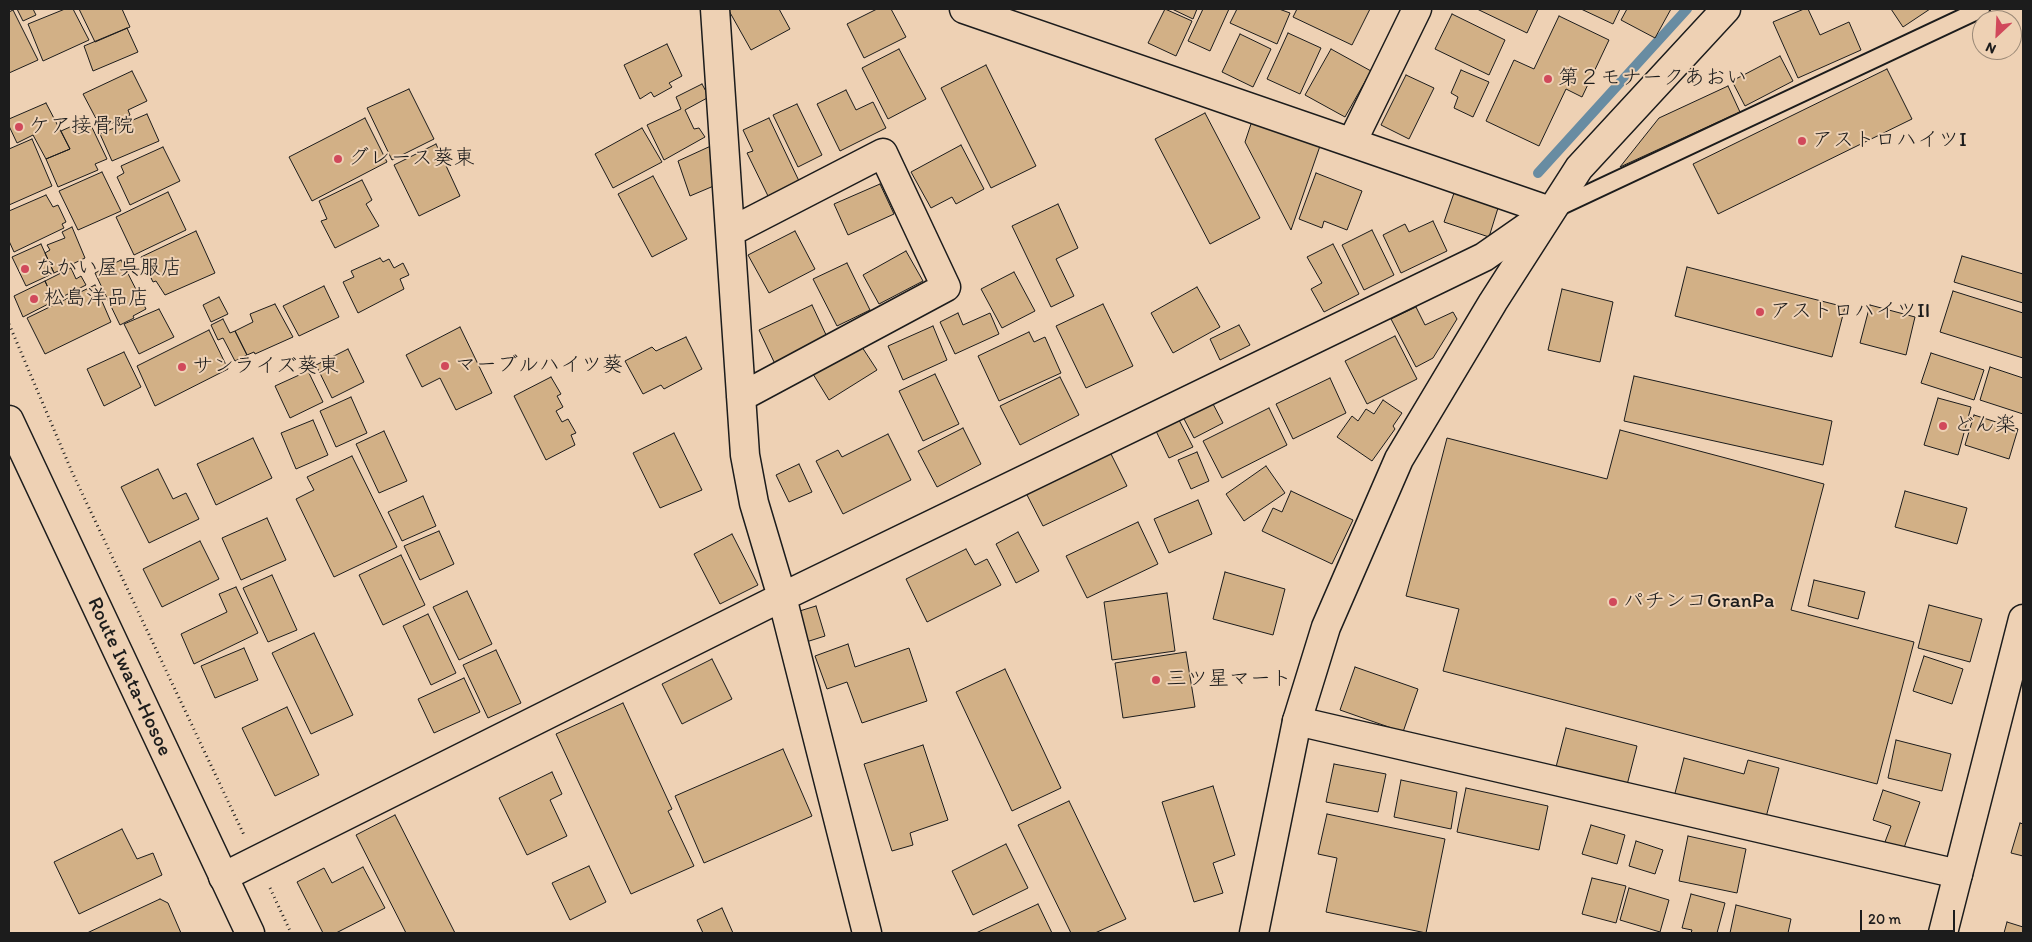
<!DOCTYPE html>
<html>
<head>
<meta charset="utf-8">
<style>
  body { margin:0 }
  #map { position:relative; width:2032px; height:942px; overflow:hidden; background:#eed1b4; font-family:Itim,sans-serif }
  canvas { display:block }
  .frame { position:absolute; inset:0; border:10px solid #1c1c1c; pointer-events:none }
  .north { position:absolute; left:1972px; top:10px; width:50px; height:50px; box-sizing:border-box; background:#eed1b4; border:1px solid #9a8977; border-radius:50%; rotate:205deg; font-size:14px; font-weight:700; line-height:20px; text-align:center; color:#1c1c1c }
  .north::after { content:''; display:block; margin:auto; width:18px; height:22px; background:#d1495b; clip-path:polygon(50% 0,100% 100%,50% 72%,0 100%) }
  .scale { position:absolute; left:1860px; top:910px; width:95px; height:22px; box-sizing:border-box; border:2px solid #1c1c1c; border-top:0; padding-left:6px; font-size:15px; line-height:18px; white-space:nowrap; color:#1c1c1c; -webkit-text-stroke:4px #eed1b4; paint-order:stroke }
</style>
</head>
<body>
<div id="map">
<canvas width="2032" height="942"></canvas>
<div class="frame"></div>
<div class="north">N</div>
<div class="scale">20 m</div>
</div>
<script>
const g = document.querySelector('canvas').getContext('2d');
g.lineJoin = 'round';
function toPath(rows) {
  const path = new Path2D();
  for (const r of rows) {
    path.moveTo(r[0], r[1]);
    for (let i = 2; i < r.length; i += 2) path.lineTo(r[i], r[i + 1]);
  }
  return path;
}
function stroke(path, color, width, dash) {
  g.strokeStyle = color;
  g.lineWidth = width;
  g.lineCap = dash ? 'butt' : 'round';
  g.setLineDash(dash || []);
  g.stroke(path);
}
function paint(path, color) {
  g.fillStyle = color;
  g.fill(path, 'evenodd');
}
function label(font, color, halo, rows, align = 'center') {
  g.font = font + ' Itim,"Klee One",sans-serif';
  g.lineWidth = 4;
  g.setLineDash([]);
  g.textBaseline = 'middle';
  g.strokeStyle = halo;
  g.fillStyle = color;
  for (const [text, x, y, turn = 0] of rows) {
    g.save();
    g.translate(x, y);
    g.rotate((+turn || 0) * Math.PI / 180);
    g.textAlign = isNaN(turn) ? turn : align;
    if (halo) g.strokeText(text, 0, 0);
    g.fillText(text, 0, 0);
    g.restore();
  }
}
stroke(toPath([
  [1538,173,1687,9]
]), '#688ca2', 10);
const building = toPath([
  [17,9,33,9,36,15,23,21,17,9],
  [65,9,73,9,89,40,43,61,28,24,65,9],
  [79,9,122,9,130,27,95,42,79,9],
  [728,9,779,9,790,29,751,50,728,9],
  [877,9,891,9,906,37,864,58,847,24,877,9],
  [1165,9,1192,21,1176,56,1148,43,1165,9],
  [1172,9,1197,9,1193,19,1172,9],
  [1203,9,1229,9,1210,51,1188,41,1203,9],
  [1237,9,1279,9,1290,13,1277,44,1230,23,1237,9],
  [1297,9,1370,9,1352,45,1293,17,1297,9],
  [1477,9,1538,9,1527,33,1477,9],
  [1581,9,1620,9,1613,24,1581,9],
  [1627,9,1671,9,1655,38,1621,20,1627,9],
  [1804,9,1808,9,1820,35,1849,22,1861,50,1798,78,1773,22,1804,9],
  [1891,9,1930,9,1903,27,1891,9],
  [13,10,38,60,9,73,9,12,13,10],
  [1452,14,1505,40,1489,75,1435,49,1452,14],
  [1559,16,1609,40,1582,97,1566,89,1539,146,1486,121,1514,60,1534,69,1559,16],
  [127,28,138,52,93,71,84,46,127,28],
  [1288,33,1321,48,1300,94,1267,79,1288,33],
  [1240,34,1271,49,1253,87,1222,72,1240,34],
  [667,44,682,76,669,83,672,87,654,97,651,92,640,99,624,65,667,44],
  [899,49,926,99,888,119,862,68,899,49],
  [1331,49,1371,71,1345,117,1305,95,1331,49],
  [1780,56,1793,81,1745,106,1732,81,1780,56],
  [986,65,1036,166,991,188,941,88,986,65],
  [1887,69,1912,119,1718,214,1693,164,1887,69],
  [1461,70,1489,82,1473,117,1454,108,1458,97,1451,93,1461,70],
  [132,71,147,101,128,110,130,115,101,128,83,94,132,71],
  [1406,75,1434,88,1409,139,1381,125,1406,75],
  [702,84,709,97,685,110,694,129,699,128,705,137,664,160,647,125,681,109,676,97,702,84],
  [1728,86,1740,112,1620,167,1659,118,1728,86],
  [409,89,434,139,392,160,367,108,409,89],
  [846,90,856,110,873,102,886,128,840,151,817,104,846,90],
  [46,103,70,149,46,159,33,135,17,143,9,126,9,119,46,103],
  [797,104,822,155,798,167,773,115,797,104],
  [1205,113,1260,218,1210,244,1155,139,1205,113],
  [147,114,159,141,112,161,100,134,147,114],
  [365,118,387,162,312,201,289,157,365,118],
  [769,118,799,181,768,196,747,153,753,151,743,130,769,118],
  [88,119,107,159,95,164,98,170,58,187,46,159,70,149,61,131,88,119],
  [1252,121,1320,146,1291,230,1245,142,1252,121],
  [642,128,662,162,613,188,595,154,642,128],
  [32,139,52,186,9,205,9,149,32,139],
  [436,144,460,196,419,216,394,165,436,144],
  [713,145,716,157,711,160,716,185,690,196,678,161,713,145],
  [961,145,984,189,956,204,952,197,931,208,911,172,961,145],
  [163,147,180,181,130,205,117,177,124,173,121,166,163,147],
  [102,172,121,211,78,230,59,191,102,172],
  [1316,173,1362,191,1347,230,1324,221,1322,228,1299,219,1316,173],
  [653,176,687,239,652,257,618,194,653,176],
  [362,180,372,200,366,204,379,226,335,248,321,221,327,219,319,201,362,180],
  [880,184,894,214,848,235,834,204,880,184],
  [168,192,186,230,134,255,116,217,168,192],
  [1454,193,1498,208,1489,237,1444,222,1454,193],
  [46,195,53,207,58,205,66,222,62,224,64,228,14,252,9,241,9,211,46,195],
  [1058,204,1078,248,1056,259,1074,296,1051,307,1012,226,1058,204],
  [1433,221,1447,251,1401,273,1383,235,1405,224,1409,232,1433,221],
  [72,227,85,258,54,273,45,253,50,250,47,245,65,238,62,232,72,227],
  [1372,230,1394,275,1364,290,1342,245,1372,230],
  [196,231,215,273,165,295,156,281,153,282,141,257,196,231],
  [795,231,815,269,769,293,748,255,795,231],
  [41,244,54,273,26,286,12,257,41,244],
  [1333,244,1359,294,1324,312,1311,289,1322,283,1307,257,1333,244],
  [906,251,923,281,879,304,863,275,906,251],
  [1962,256,2023,274,2023,303,1954,282,1962,256],
  [380,258,383,262,389,259,394,268,403,263,409,275,400,279,404,289,358,313,343,282,354,277,351,271,380,258],
  [121,260,146,309,133,316,134,318,120,325,95,273,121,260],
  [847,263,870,310,837,326,813,279,847,263],
  [1687,267,1845,307,1832,357,1675,316,1687,267],
  [71,268,76,279,81,276,86,285,54,301,45,281,71,268],
  [1014,272,1035,311,1002,328,981,289,1014,272],
  [45,281,54,301,23,317,14,296,45,281],
  [95,285,111,322,45,354,27,318,95,285],
  [324,286,339,317,299,336,283,306,324,286],
  [1197,287,1220,327,1173,353,1151,313,1197,287],
  [1562,289,1613,302,1600,362,1548,350,1562,289],
  [1953,291,2023,313,2023,358,1940,332,1953,291],
  [219,297,228,314,211,322,203,305,219,297],
  [275,304,293,337,255,354,254,352,247,355,235,331,253,322,250,314,275,304],
  [1103,304,1133,366,1086,388,1056,326,1103,304],
  [812,305,828,339,775,364,759,330,812,305],
  [1870,305,1915,317,1906,355,1860,343,1870,305],
  [1416,307,1425,325,1453,312,1457,319,1433,358,1416,367,1391,319,1416,307],
  [159,309,174,337,139,354,124,324,159,309],
  [958,313,963,325,990,313,999,334,955,354,940,322,958,313],
  [223,319,230,333,235,331,247,355,235,361,223,338,218,340,211,325,223,319],
  [1239,325,1250,345,1220,360,1210,339,1239,325],
  [933,326,947,360,903,380,888,346,933,326],
  [460,327,492,393,456,410,440,378,422,387,406,355,460,327],
  [209,330,228,369,155,406,137,366,209,330],
  [1029,332,1034,342,1045,337,1061,373,999,401,978,356,1029,332],
  [1395,336,1417,379,1367,404,1345,361,1395,336],
  [686,337,702,369,664,389,661,385,643,394,625,361,652,347,656,351,686,337],
  [860,344,877,370,829,400,813,374,860,344],
  [348,349,364,382,332,398,316,365,348,349],
  [124,352,141,387,104,406,87,369,124,352],
  [1931,353,1984,370,1974,400,1921,383,1931,353],
  [1990,367,2023,378,2023,414,1980,400,1990,367],
  [308,371,323,402,290,418,275,386,308,371],
  [935,374,959,424,923,441,899,391,935,374],
  [1634,376,1832,421,1823,465,1624,421,1634,376],
  [551,377,561,394,557,396,563,407,556,411,562,422,568,419,576,433,571,435,575,445,546,460,514,396,551,377],
  [1060,377,1079,415,1020,445,1000,406,1060,377],
  [1330,378,1346,413,1293,439,1276,404,1330,378],
  [351,397,367,433,336,447,320,411,351,397],
  [1938,398,1971,407,1958,455,1924,445,1938,398],
  [1383,400,1402,413,1393,426,1395,429,1372,461,1337,437,1352,416,1358,421,1366,409,1374,414,1383,400],
  [1212,402,1223,423,1194,438,1183,417,1212,402],
  [1269,408,1287,445,1222,478,1203,441,1269,408],
  [1974,415,2018,429,2009,459,1965,445,1974,415],
  [313,420,328,455,296,469,281,433,313,420],
  [1179,420,1193,447,1169,458,1156,431,1179,420],
  [963,428,981,464,937,487,918,451,963,428],
  [1620,430,1824,484,1791,610,1914,642,1877,784,1443,671,1459,609,1406,596,1447,438,1607,479,1620,430],
  [384,431,407,481,379,493,356,444,384,431],
  [674,433,702,490,660,508,633,453,674,433],
  [888,434,911,480,843,514,816,461,838,450,842,457,888,434],
  [253,438,272,478,216,505,197,464,253,438],
  [1110,452,1127,486,1043,526,1026,493,1110,452],
  [1197,452,1209,481,1191,489,1178,460,1197,452],
  [352,456,397,547,334,577,296,499,314,490,307,477,352,456],
  [799,464,812,492,789,502,776,475,799,464],
  [1266,466,1285,493,1244,521,1226,494,1266,466],
  [158,469,173,499,186,493,199,519,149,543,121,487,158,469],
  [1291,491,1353,520,1332,564,1262,531,1273,508,1282,512,1291,491],
  [1905,491,1967,508,1957,544,1895,527,1905,491],
  [423,496,436,526,402,541,388,512,423,496],
  [1198,500,1212,534,1169,553,1154,519,1198,500],
  [267,518,286,560,241,580,222,538,267,518],
  [1138,522,1158,564,1087,598,1066,556,1138,522],
  [439,531,454,564,420,580,404,546,439,531],
  [1018,532,1039,571,1016,583,996,544,1018,532],
  [732,534,758,585,720,604,694,554,732,534],
  [200,541,219,579,162,607,143,569,200,541],
  [966,549,975,565,987,559,1001,585,927,622,906,579,966,549],
  [401,555,425,605,383,625,359,575,401,555],
  [1225,572,1285,589,1273,635,1213,619,1225,572],
  [272,575,297,630,268,642,243,588,272,575],
  [1814,580,1865,592,1858,619,1808,606,1814,580],
  [236,587,258,633,194,664,181,634,227,612,219,594,236,587],
  [467,591,492,644,459,660,433,607,467,591],
  [1167,593,1175,651,1112,660,1104,602,1167,593],
  [1929,605,1982,619,1970,662,1918,648,1929,605],
  [816,606,825,636,803,643,793,613,816,606],
  [428,614,456,673,431,685,403,626,428,614],
  [314,633,353,715,311,734,272,653,314,633],
  [848,644,855,667,909,648,927,701,862,723,847,682,827,689,815,656,848,644],
  [244,648,258,680,215,698,201,666,244,648],
  [496,650,521,703,488,718,463,665,496,650],
  [1186,652,1195,707,1123,718,1115,663,1186,652],
  [1924,656,1963,669,1952,704,1913,691,1924,656],
  [712,659,732,699,682,724,662,684,712,659],
  [1355,667,1418,689,1403,732,1340,710,1355,667],
  [1005,669,1061,788,1012,811,956,692,1005,669],
  [464,678,480,712,434,733,418,699,464,678],
  [623,703,672,809,668,811,694,866,631,894,556,734,623,703],
  [287,707,319,775,275,796,242,728,287,707],
  [1566,728,1637,746,1627,785,1556,767,1566,728],
  [1896,740,1951,754,1942,791,1888,778,1896,740],
  [923,745,948,820,910,833,913,845,892,851,864,764,923,745],
  [783,749,812,816,704,863,675,796,783,749],
  [1684,758,1744,774,1748,760,1779,768,1765,821,1674,797,1684,758],
  [1334,764,1386,774,1378,812,1326,802,1334,764],
  [552,772,562,794,550,800,567,836,527,855,499,798,552,772],
  [1401,780,1457,792,1451,829,1394,817,1401,780],
  [1213,786,1235,855,1213,863,1223,893,1194,902,1162,802,1213,786],
  [1466,788,1548,806,1539,850,1457,832,1466,788],
  [1883,790,1920,802,1904,848,1885,842,1891,826,1873,820,1883,790],
  [1069,801,1126,919,1095,933,1071,933,1018,825,1069,801],
  [1327,814,1445,839,1426,933,1326,912,1337,858,1318,854,1327,814],
  [395,815,455,933,406,933,356,835,395,815],
  [2020,823,2023,824,2023,856,2011,853,2020,823],
  [1591,825,1625,835,1617,864,1582,854,1591,825],
  [122,829,137,859,153,853,162,875,79,914,54,862,122,829],
  [1688,836,1746,849,1737,893,1679,881,1688,836],
  [1636,841,1663,850,1655,874,1629,866,1636,841],
  [1006,844,1028,888,973,915,952,871,1006,844],
  [589,866,606,902,570,920,552,883,589,866],
  [363,867,385,908,336,933,323,933,297,882,324,868,332,883,363,867],
  [1592,878,1626,886,1616,923,1582,914,1592,878],
  [1629,888,1669,900,1660,932,1620,920,1629,888],
  [1691,894,1725,903,1717,933,1691,933,1692,930,1682,928,1691,894],
  [160,899,168,903,181,933,87,933,160,899],
  [1038,904,1052,933,976,933,1038,904],
  [1736,905,1791,919,1788,933,1730,933,1736,905],
  [722,908,733,933,703,933,697,920,722,908],
  [2007,922,2023,927,2023,933,2004,933,2007,922]
]);
paint(building, '#d2b086');
stroke(building, '#1c1c1c', 1);
const service = toPath([
  [1555,209,1981,9]
]);
const minor = toPath([
  [715,9,745,455,754,503,782,597,867,933],
  [1352,142,1417,9],
  [730,232,883,153,946,287,741,397],
  [1297,721,1958,874],
  [223,877,782,597,1484,257,1550,211]
]);
const tertiary = toPath([
  [964,9,1550,211],
  [1254,933,1297,721,1326,627,1399,459,1493,302,1579,168,1726,9]
]);
const secondary = toPath([
  [9,420,250,933]
]);
const trunk = toPath([
  [1943,933,2023,619]
]);
stroke(service, '#1c1c1c', 20);
stroke(minor, '#1c1c1c', 31);
stroke(tertiary, '#1c1c1c', 31);
stroke(secondary, '#1c1c1c', 31);
stroke(trunk, '#1c1c1c', 31);
stroke(toPath([
  [9,324,72,472,244,835],
  [270,888,291,933]
]), '#1c1c1c', 3, [1, 4]);
stroke(service, '#eed1b4', 16);
stroke(minor, '#eed1b4', 28);
stroke(tertiary, '#eed1b4', 28);
stroke(secondary, '#eed1b4', 28);
stroke(trunk, '#eed1b4', 28);
for (const [x, y, r, color] of [
  [1548,79,5,"#d1495b"],
  [19,127,5,"#d1495b"],
  [1802,141,5,"#d1495b"],
  [338,159,5,"#d1495b"],
  [25,269,5,"#d1495b"],
  [34,299,5,"#d1495b"],
  [1760,312,5,"#d1495b"],
  [445,366,5,"#d1495b"],
  [182,367,5,"#d1495b"],
  [1943,426,5,"#d1495b"],
  [1613,602,5,"#d1495b"],
  [1156,680,5,"#d1495b"]
]) {
  const dot = new Path2D();
  dot.arc(x, y, r, 0, 2 * Math.PI);
  g.fillStyle = color;
  g.fill(dot);
  stroke(dot, '#eed1b4', 2);
}
label('21px', '#1c1c1c', '#eed1b4', [
  ["第２モナークあおい",1558,79],
  ["ケア接骨院",29,127],
  ["アストロハイツI",1812,141],
  ["グレース葵東",348,159],
  ["なかい屋呉服店",35,269],
  ["松島洋品店",44,299],
  ["アストロハイツII",1770,312],
  ["マーブルハイツ葵",455,366],
  ["サンライズ葵東",192,367],
  ["どん楽",1953,426],
  ["パチンコGranPa",1623,602],
  ["三ツ星マート",1166,680]
], 'left');
label('21px', '#1c1c1c', '#eed1b4', [
  ["Route Iwata-Hosoe",129,677,65]
]);
</script>
</body>
</html>
